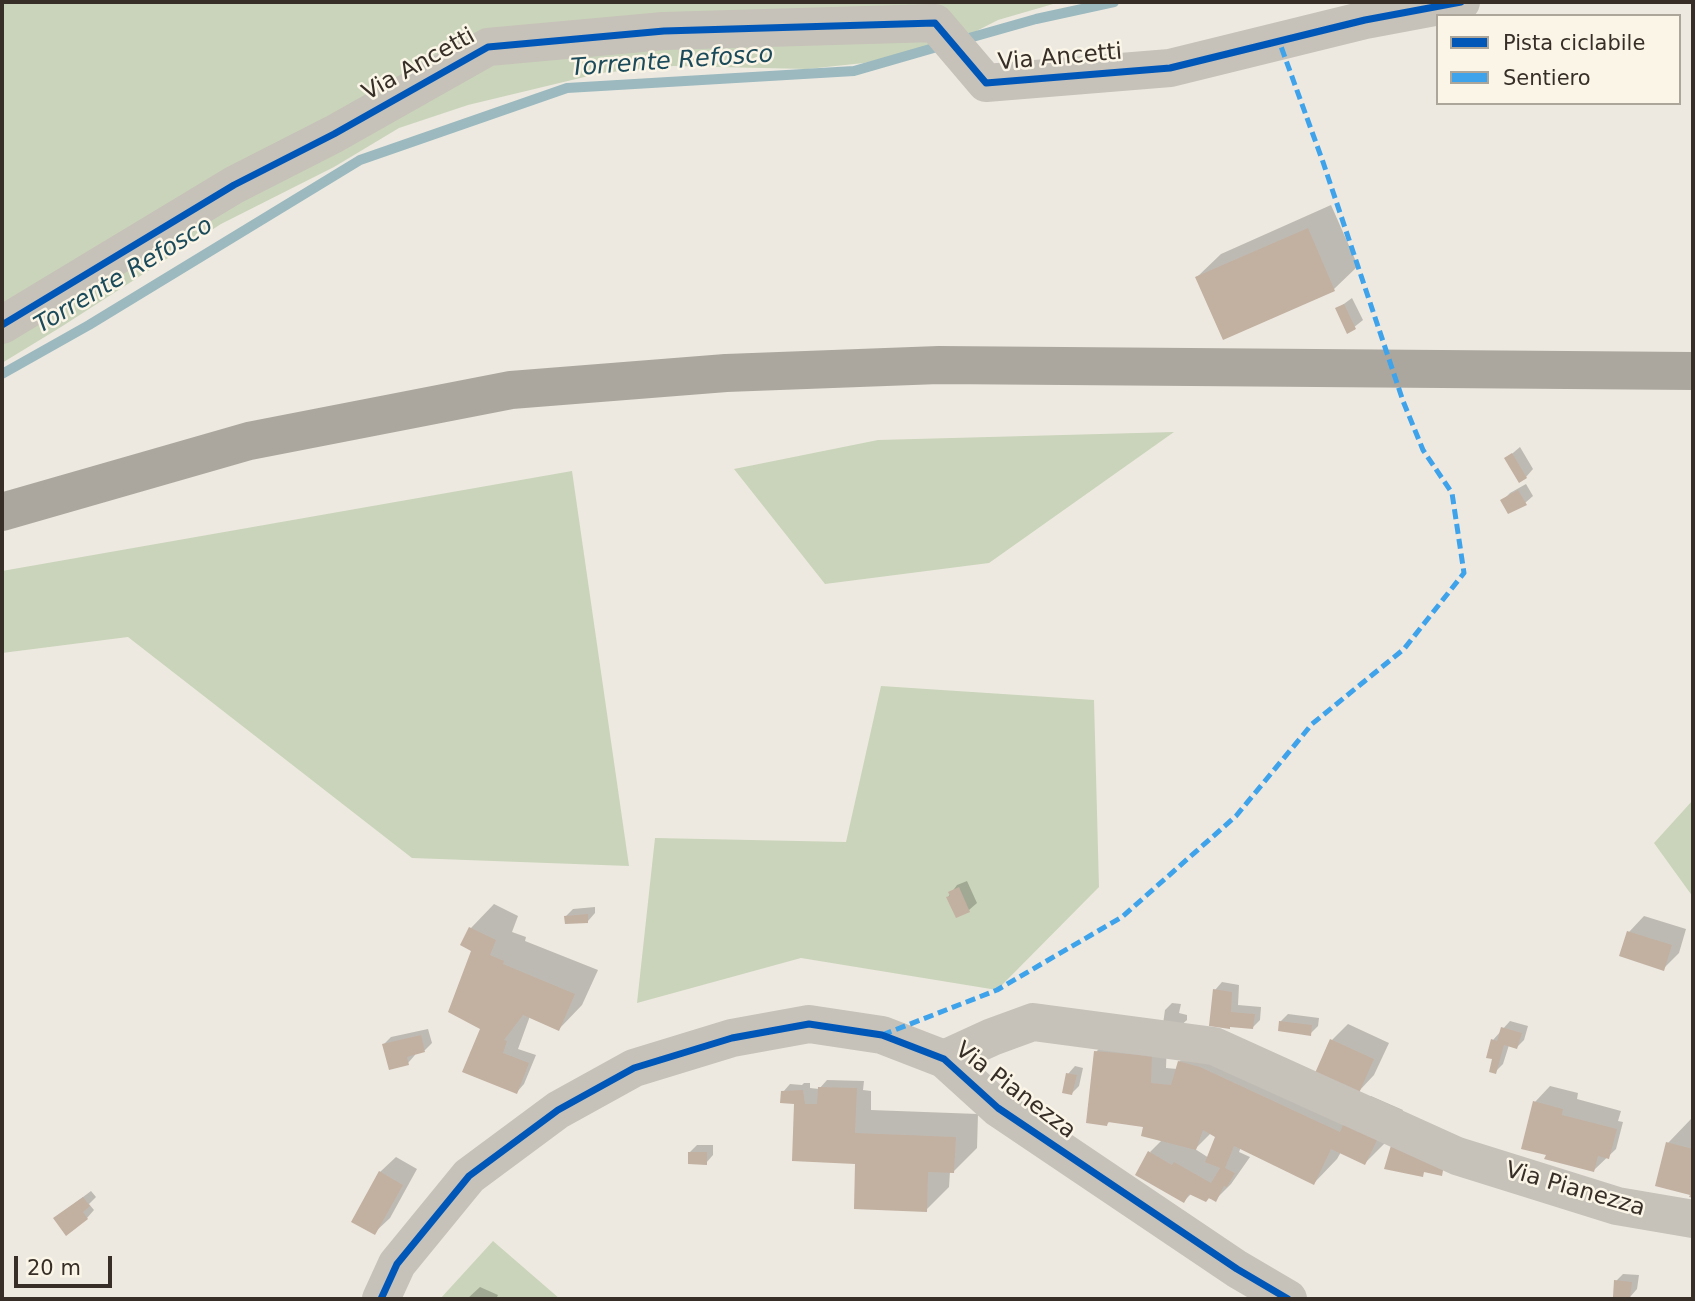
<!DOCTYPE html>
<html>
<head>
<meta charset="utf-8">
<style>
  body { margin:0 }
  #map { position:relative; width:1695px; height:1301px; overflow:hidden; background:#ede9e0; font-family:"DejaVu Sans",sans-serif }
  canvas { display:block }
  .frame { position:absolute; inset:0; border:4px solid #372f27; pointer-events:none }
  .legend { position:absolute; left:1436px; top:14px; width:245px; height:91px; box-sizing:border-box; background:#faf5e7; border:2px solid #aca69a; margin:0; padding:9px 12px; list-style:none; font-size:21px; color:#372f27 }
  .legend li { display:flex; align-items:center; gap:14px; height:35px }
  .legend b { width:35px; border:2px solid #aca69a }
  .scale { position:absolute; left:14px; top:1256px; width:98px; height:32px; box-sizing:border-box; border:4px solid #372f27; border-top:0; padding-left:9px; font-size:21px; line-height:24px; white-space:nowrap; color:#372f27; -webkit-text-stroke:5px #faf5e7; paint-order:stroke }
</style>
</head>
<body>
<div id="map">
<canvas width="1695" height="1301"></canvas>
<div class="frame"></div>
<ul class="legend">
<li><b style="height:9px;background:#0057b8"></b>Pista ciclabile</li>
<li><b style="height:9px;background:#3fa3eb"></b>Sentiero</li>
</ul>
<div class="scale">20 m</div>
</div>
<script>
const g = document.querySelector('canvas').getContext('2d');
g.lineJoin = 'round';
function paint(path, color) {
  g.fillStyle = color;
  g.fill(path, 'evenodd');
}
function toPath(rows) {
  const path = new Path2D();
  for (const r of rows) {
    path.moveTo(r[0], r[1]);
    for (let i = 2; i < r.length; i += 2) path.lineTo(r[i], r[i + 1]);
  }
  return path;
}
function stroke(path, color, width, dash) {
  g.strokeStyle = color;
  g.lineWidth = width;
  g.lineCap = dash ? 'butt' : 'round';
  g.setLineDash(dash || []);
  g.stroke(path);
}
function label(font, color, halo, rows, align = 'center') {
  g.font = font + ' "DejaVu Sans",sans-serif';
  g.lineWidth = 5;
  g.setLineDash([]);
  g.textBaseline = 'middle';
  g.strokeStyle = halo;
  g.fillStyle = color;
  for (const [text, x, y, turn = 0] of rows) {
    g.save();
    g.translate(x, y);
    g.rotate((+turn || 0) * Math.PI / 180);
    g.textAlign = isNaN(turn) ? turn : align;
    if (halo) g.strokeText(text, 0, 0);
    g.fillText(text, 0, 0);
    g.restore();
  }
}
paint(toPath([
  [2,2,1060,2,998,20,955,42,864,63,807,69,673,66,601,73,468,105,399,128,334,167,221,224,61,327,2,363],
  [1174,432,989,563,825,584,734,469,878,440],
  [572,471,629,866,412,858,128,637,2,653,2,571],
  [881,686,1094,700,1099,887,997,990,801,958,637,1003,655,838,846,842],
  [1693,800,1693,897,1654,843],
  [493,1241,560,1299,440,1299]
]), '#cad4ba');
paint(toPath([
  [1331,205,1358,266,1334,289,1197,277,1221,254],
  [1352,298,1363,320,1348,332,1337,309],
  [1520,447,1533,469,1526,477,1507,458],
  [1526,484,1533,496,1525,503,1503,500,1510,493],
  [967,881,977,903,969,910,957,916,948,897,957,885],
  [494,904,518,916,512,932,526,937,525,941,598,970,582,1005,559,1029,530,1016,518,1049,536,1055,524,1084,517,1092,482,1028,473,950,463,945,471,928],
  [595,907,595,913,588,921,566,916,573,909],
  [1644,916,1686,929,1679,953,1663,969,1629,932],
  [1222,982,1239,985,1238,1005,1261,1007,1260,1020,1253,1027,1232,1025,1215,990],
  [1172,1003,1181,1004,1179,1013,1187,1015,1187,1020,1179,1027,1163,1024,1165,1010],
  [1288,1014,1319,1018,1318,1026,1310,1034,1280,1022],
  [1510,1021,1528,1026,1524,1040,1517,1047,1509,1045,1503,1064,1495,1072,1493,1040],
  [1348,1024,1389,1043,1374,1075,1359,1091,1332,1040],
  [428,1029,432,1043,425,1050,415,1053,415,1055,408,1063,384,1044,391,1037],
  [1111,1036,1167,1041,1166,1068,1177,1069,1179,1062,1195,1046,1359,1107,1371,1096,1403,1110,1388,1140,1365,1163,1341,1152,1337,1159,1314,1183,1241,1147,1239,1152,1250,1157,1231,1184,1215,1200,1192,1193,1184,1201,1150,1152,1163,1139,1145,1126,1110,1121,1107,1124,1096,1052],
  [1211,1133,1219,1136,1209,1158,1195,1149],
  [1075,1066,1083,1068,1079,1086,1072,1093,1068,1074],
  [827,1080,864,1081,863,1090,871,1091,871,1110,978,1114,977,1148,954,1171,950,1171,949,1187,926,1210,856,1162,783,1092,790,1084,802,1085,804,1083,810,1083,810,1088,819,1089],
  [1550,1086,1578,1093,1577,1099,1621,1111,1618,1121,1623,1122,1616,1149,1594,1170,1548,1154,1535,1102],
  [1691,1119,1693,1120,1693,1197,1668,1143],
  [697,1145,713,1145,713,1155,706,1163,689,1153],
  [396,1157,417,1169,390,1218,374,1233,380,1172],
  [91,1191,96,1197,89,1204,94,1210,87,1218,55,1218],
  [1623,1274,1639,1275,1637,1289,1630,1297,1616,1281],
  [480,1287,498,1295,496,1299,467,1299]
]), '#0003');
stroke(toPath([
  [962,40,1036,19,1114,2],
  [2,374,89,325,360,160,567,88,854,71,944,45]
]), '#9bb9bf', 10);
paint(toPath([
  [1308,228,1335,291,1223,340,1195,277],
  [1344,304,1356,329,1347,334,1335,308],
  [1512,453,1527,478,1519,483,1504,458],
  [1518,490,1527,505,1508,514,1500,500],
  [959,887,970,912,956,918,946,897,950,896,948,892],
  [588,914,588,923,565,924,564,916],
  [469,927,496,940,490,955,504,961,503,964,575,994,559,1031,523,1015,504,1040,507,1041,503,1053,529,1063,517,1094,462,1072,480,1029,448,1012,471,951,460,945],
  [1627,931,1672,945,1664,971,1619,956],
  [1213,989,1232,992,1231,1012,1255,1014,1253,1029,1230,1027,1230,1029,1209,1026],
  [1279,1021,1312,1025,1311,1036,1278,1031],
  [1501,1027,1522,1033,1517,1049,1504,1045,1496,1074,1489,1072,1492,1059,1486,1058,1491,1039,1497,1041],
  [421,1035,425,1052,407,1057,409,1065,389,1070,382,1044],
  [1330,1039,1374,1059,1359,1093,1315,1073],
  [1094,1051,1152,1056,1151,1083,1171,1085,1178,1061,1200,1067,1340,1132,1346,1118,1380,1134,1365,1165,1331,1149,1314,1185,1234,1146,1225,1168,1235,1173,1227,1187,1224,1186,1216,1202,1209,1198,1206,1202,1189,1194,1184,1203,1135,1175,1148,1151,1172,1165,1174,1162,1211,1183,1220,1168,1205,1162,1215,1137,1203,1130,1196,1150,1141,1136,1143,1127,1108,1122,1107,1126,1086,1123],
  [1066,1073,1077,1075,1072,1095,1062,1093],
  [818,1087,857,1088,855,1133,956,1137,954,1173,928,1172,927,1212,854,1209,855,1164,792,1161,794,1104,780,1103,781,1091,803,1090,805,1104,817,1104],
  [1533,1101,1563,1109,1562,1115,1617,1129,1609,1159,1598,1156,1594,1172,1544,1159,1546,1155,1521,1149],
  [1392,1142,1444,1165,1442,1176,1424,1172,1423,1177,1384,1169],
  [1666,1142,1693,1149,1693,1198,1689,1197,1690,1195,1655,1186],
  [688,1152,707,1152,707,1165,688,1164],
  [379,1171,403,1185,375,1235,351,1222],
  [83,1197,90,1206,83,1212,88,1219,66,1236,53,1218],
  [1614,1280,1632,1282,1630,1298,1613,1297]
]), '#c2b0a1');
stroke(toPath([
  [2,325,234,185,334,134,488,47,664,31,935,23,986,83,1170,68,1365,20,1461,2],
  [944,1059,992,1037,1033,1022,1214,1046,1457,1156,1617,1206,1693,1219]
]), '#c6c1b9', 38);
stroke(toPath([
  [381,1299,397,1264,469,1176,558,1110,634,1068,732,1038,809,1024,882,1035,944,1059,998,1108,1237,1269,1288,1299]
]), '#c6c1b9', 38);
stroke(toPath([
  [2,512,249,441,511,390,726,373,939,365,1693,371]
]), '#aca79e', 38);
stroke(toPath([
  [882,1035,997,990,1122,917,1236,816,1312,724,1404,649,1464,573,1452,493,1423,450,1403,401,1323,162,1279,41]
]), '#3fa3eb', 5, [10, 5]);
stroke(toPath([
  [2,325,234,185,334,134,488,47,664,31,935,23,986,83,1170,68,1365,20,1461,2],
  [381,1299,397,1264,469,1176,558,1110,634,1068,732,1038,809,1024,882,1035,944,1059,998,1108,1237,1269,1288,1299]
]), '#0057b8', 7);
label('23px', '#372f27', '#faf5e7', [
  ["Via Ancetti",1060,58,-5],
  ["Via Ancetti",419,65,-29],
  ["Via Pianezza",1015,1091,37],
  ["Via Pianezza",1575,1190,16]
]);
label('italic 24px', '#1b4a5a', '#faf5e7', [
  ["Torrente Refosco",672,62,-4],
  ["Torrente Refosco",124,276,-31]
]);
</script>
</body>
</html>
